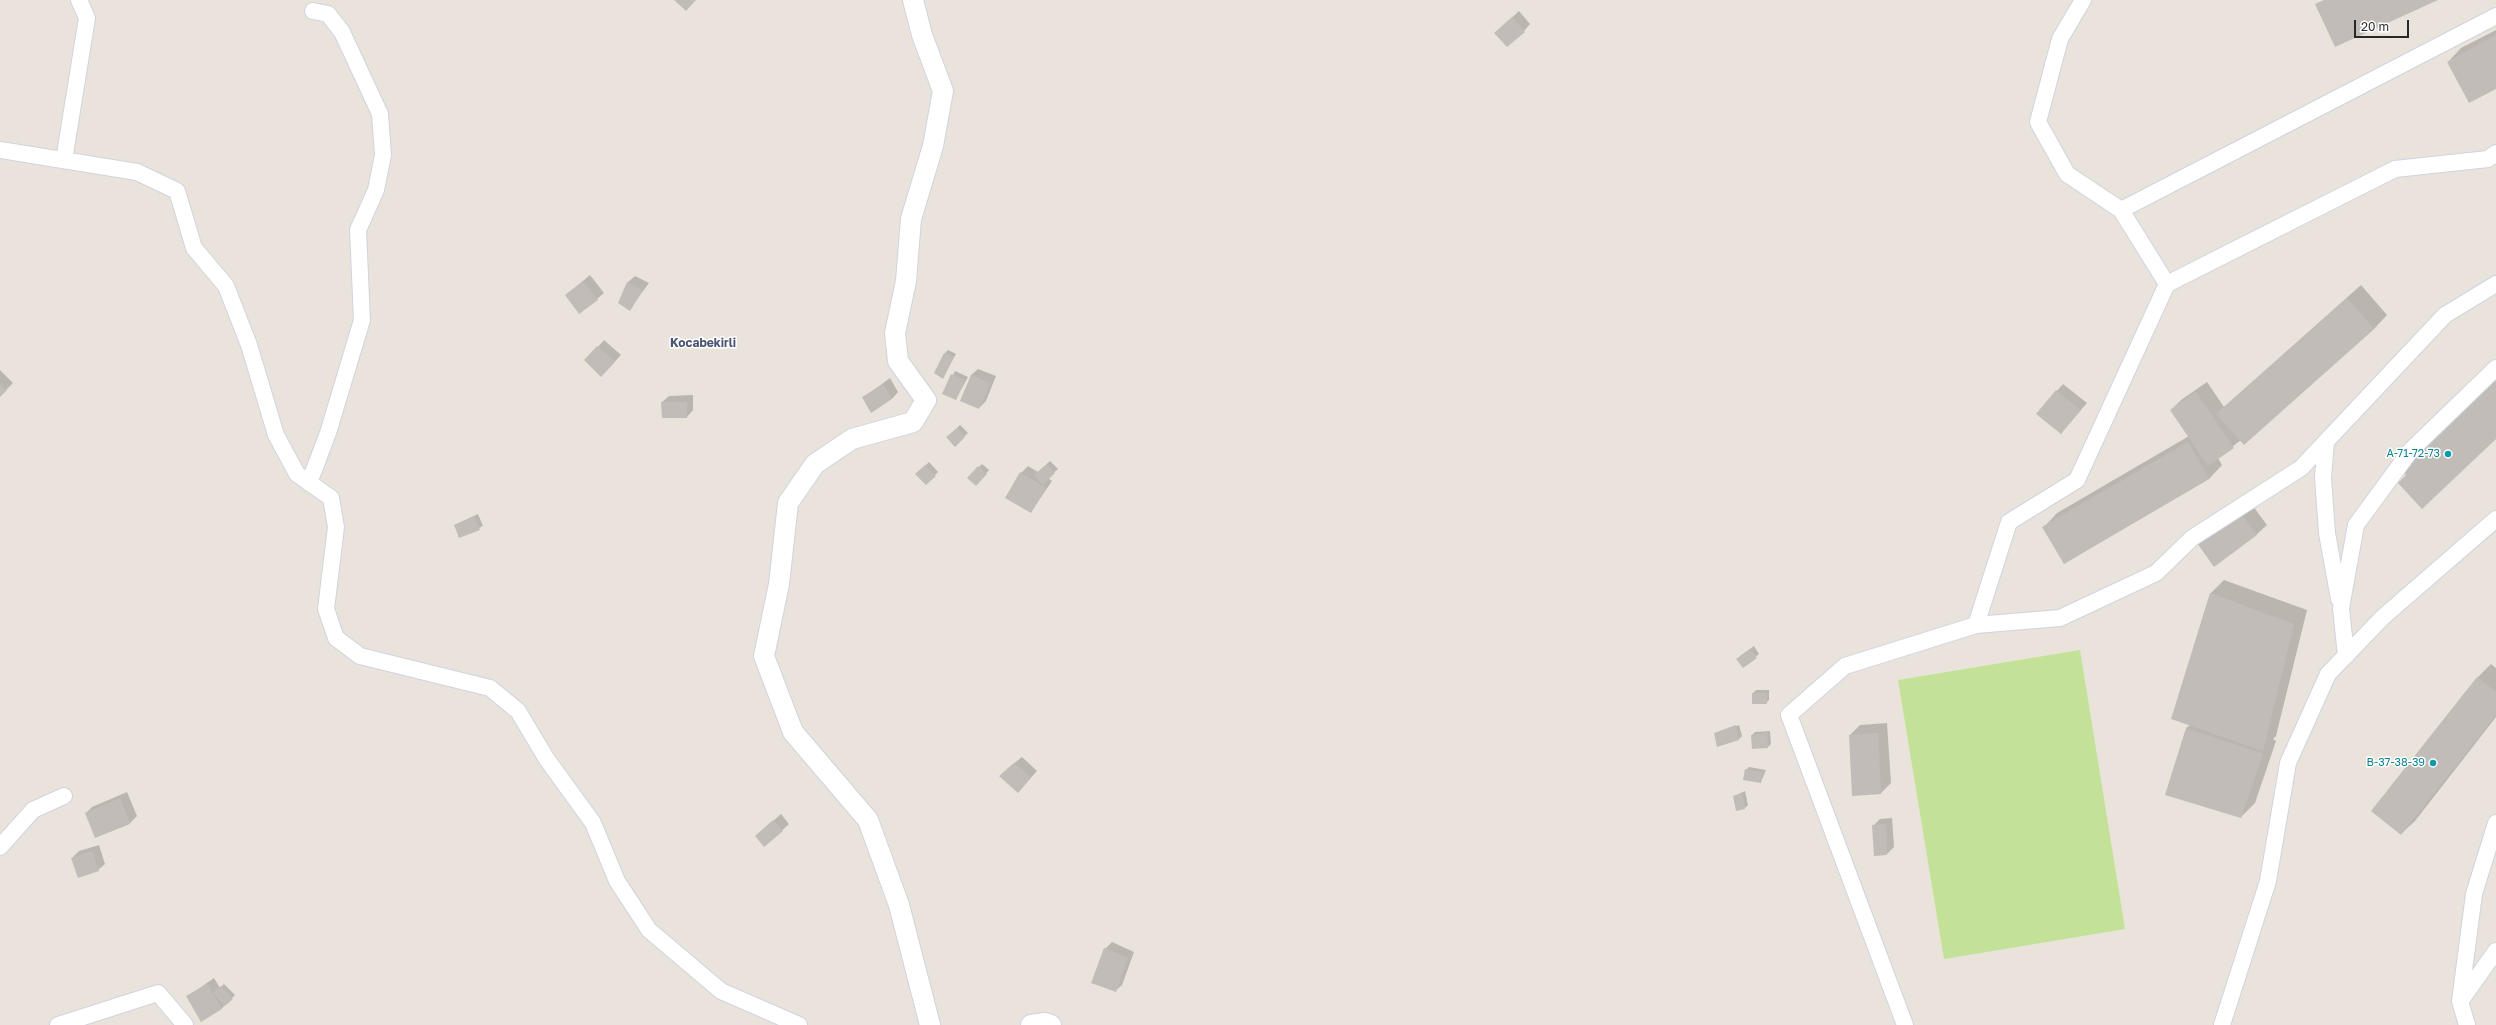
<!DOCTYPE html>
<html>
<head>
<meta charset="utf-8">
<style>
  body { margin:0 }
  #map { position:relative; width:2496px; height:1025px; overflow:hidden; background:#e9e3db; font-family:"Golos Text",sans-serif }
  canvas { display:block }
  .scale { position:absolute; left:2354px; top:20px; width:55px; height:18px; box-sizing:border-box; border:2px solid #282828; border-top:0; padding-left:5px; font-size:12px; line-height:14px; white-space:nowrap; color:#282828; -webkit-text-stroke:3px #fff; paint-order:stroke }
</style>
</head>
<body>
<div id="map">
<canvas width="2496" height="1025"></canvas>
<div class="scale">20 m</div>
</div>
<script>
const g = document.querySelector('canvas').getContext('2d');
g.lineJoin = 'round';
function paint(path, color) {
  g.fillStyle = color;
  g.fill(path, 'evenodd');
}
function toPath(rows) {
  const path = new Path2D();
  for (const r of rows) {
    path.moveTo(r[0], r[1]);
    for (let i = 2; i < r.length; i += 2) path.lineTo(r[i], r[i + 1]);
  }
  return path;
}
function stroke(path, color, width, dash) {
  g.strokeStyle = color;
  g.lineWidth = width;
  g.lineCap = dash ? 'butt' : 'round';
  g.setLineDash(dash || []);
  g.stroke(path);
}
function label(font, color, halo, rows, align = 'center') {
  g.font = font + ' "Golos Text",sans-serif';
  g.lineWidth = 3;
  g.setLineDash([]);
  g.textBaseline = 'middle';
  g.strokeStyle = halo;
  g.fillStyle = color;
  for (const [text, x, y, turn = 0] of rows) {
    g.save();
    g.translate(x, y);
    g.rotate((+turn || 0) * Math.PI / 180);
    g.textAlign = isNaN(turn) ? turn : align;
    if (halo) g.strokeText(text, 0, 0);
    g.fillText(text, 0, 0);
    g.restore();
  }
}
paint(toPath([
  [2080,650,2125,929,1944,959,1898,680]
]), '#c4e198');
paint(toPath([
  [1519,11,1530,24,1524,31,1502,27],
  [2496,30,2496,88,2448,62,2461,48],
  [590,275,604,293,597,299,566,295],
  [635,276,649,283,629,310,619,302,628,282],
  [2361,285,2387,315,2374,329,2244,444,2241,440,2218,458,2222,465,2209,479,2064,563,2044,527,2057,513,2189,436,2171,410,2181,400,2207,382,2224,407],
  [604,340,621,355,608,369,598,347],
  [948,350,956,354,943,377,945,353],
  [978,369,996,376,986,401,979,408,971,375],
  [0,370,13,383,0,396],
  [955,371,968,377,956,399,944,394],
  [890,378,898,392,892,399,863,398],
  [2063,384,2087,403,2061,433,2037,413],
  [693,395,693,410,687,417,662,402,669,396],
  [960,425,968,433,955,445,948,437],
  [1050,461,1058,469,1048,478,1052,481,1031,512,1021,473,1028,466,1038,472],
  [929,462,938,472,926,484,917,474],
  [982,464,989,470,976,485,968,478],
  [2250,502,2267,525,2256,535,2198,544],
  [478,514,483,526,460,537,455,525],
  [2224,580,2307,610,2276,736,2273,739,2276,741,2255,803,2241,817,2186,728,2190,725,2211,593],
  [1754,646,1759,654,1743,667,1740,656],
  [2491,664,2496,668,2496,717,2415,821,2401,834,2372,811,2478,677],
  [1756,690,1769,690,1769,700,1766,703,1753,693],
  [1887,723,1891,783,1881,793,1850,735,1860,725],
  [1739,725,1742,736,1739,739,1715,734],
  [1770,731,1771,744,1768,747,1752,735,1755,732],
  [1022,757,1037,771,1018,792,1007,769],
  [1749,767,1766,770,1761,782,1746,770],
  [1745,791,1748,805,1745,808,1734,796],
  [127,792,137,816,130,823,95,837,86,813,92,807],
  [781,814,789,824,765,846,756,836],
  [1892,818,1894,847,1887,854,1875,855,1873,826,1880,819],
  [99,845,105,864,98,870,72,858,79,851],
  [1112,942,1134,952,1122,985,1115,991,1105,949],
  [214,978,220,988,224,984,235,995,221,1009,187,997]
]), '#0003');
paint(toPath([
  [674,0,696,0,686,11],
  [2324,0,2438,0,2335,47,2315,4],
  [1512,17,1525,32,1507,47,1494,33],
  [2496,35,2496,89,2469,103,2447,62],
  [583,281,598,300,579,314,565,295],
  [627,282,643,290,630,311,618,303],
  [2347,298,2374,329,2244,445,2216,414],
  [597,346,615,362,601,377,584,360],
  [944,353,954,357,943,379,934,373],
  [951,374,965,380,956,400,942,394],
  [971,375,990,383,979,409,960,401],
  [2496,379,2496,439,2422,509,2398,483,2406,475,2400,469],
  [0,384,7,390,0,397],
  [883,384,892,399,871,413,862,397],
  [2056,390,2081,410,2061,434,2036,414],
  [2196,392,2234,448,2208,466,2170,410],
  [661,402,687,402,687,418,662,418],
  [957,428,965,437,955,447,946,437],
  [2188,442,2209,479,2064,564,2042,527],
  [1047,464,1055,473,1043,485,1034,475],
  [925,465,936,476,926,485,915,474],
  [978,466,987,474,976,486,967,478],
  [1020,472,1046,488,1031,513,1005,498],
  [2240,512,2257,535,2214,567,2197,543],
  [474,516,480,530,459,538,454,525],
  [2210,593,2294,624,2263,751,2171,719],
  [1750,649,1757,658,1743,668,1736,659],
  [2477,677,2496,692,2496,715,2401,835,2371,811],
  [1752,693,1767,693,1767,704,1752,704],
  [1736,725,1739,740,1717,747,1714,733],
  [2186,728,2263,754,2241,818,2165,795],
  [1767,733,1768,748,1752,749,1751,735],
  [1878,733,1881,794,1852,796,1849,735],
  [1014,763,1031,778,1018,793,999,776],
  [1745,769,1763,772,1761,783,1743,780],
  [1742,793,1745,809,1736,811,1733,796],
  [120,798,130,824,95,838,85,813],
  [773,820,783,831,764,847,755,836],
  [1886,824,1887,855,1874,856,1872,825],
  [92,851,99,871,78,878,71,858],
  [1104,948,1128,958,1116,992,1091,983],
  [207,984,222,1009,201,1022,186,996],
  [221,986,233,999,225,1006,213,993]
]), '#c1bcb7');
const minor = toPath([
  [2083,0,2060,39,2038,122,2067,174,2121,210,2167,284],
  [0,150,137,172,177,191,194,248,226,286,249,345,276,435,297,474,331,498,336,527,326,609,336,638,360,656,490,688,518,711,546,758,593,823,617,881,649,930,721,991,799,1025],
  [64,160,87,18,79,0],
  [2121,210,2496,16],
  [2326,442,2323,477,2327,533,2339,599],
  [309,483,328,433,362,320,358,230,376,190,383,155,380,114,342,32,328,14,313,11],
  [1976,625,2009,522,2077,480,2167,284,2395,169,2488,159,2496,153],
  [2346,656,2341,608,2356,525,2411,450,2496,368],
  [0,847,33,810,64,796],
  [2461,1000,2496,951],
  [58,1025,158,993,185,1025],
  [1905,1025,1789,715,1845,666,1976,625,2060,618,2156,573,2192,538,2301,468,2445,315,2496,284],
  [2222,1025,2268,881,2288,763,2328,674,2383,617,2496,519],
  [2467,1025,2460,1001,2474,894,2496,823]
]);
const tertiary = toPath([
  [913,0,922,35,943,91,933,146,911,219,906,281,895,333,898,361,926,400,913,422,852,439,815,464,788,503,779,584,764,656,793,732,868,820,899,905,930,1025],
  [1031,1025,1045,1023,1051,1025]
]);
stroke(minor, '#d0d3e0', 18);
stroke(tertiary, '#d0d3e0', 22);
stroke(minor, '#fff', 16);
stroke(tertiary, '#fff', 20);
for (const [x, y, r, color] of [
  [2448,454,4,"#0f9aa8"],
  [2433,763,4,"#0f9aa8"]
]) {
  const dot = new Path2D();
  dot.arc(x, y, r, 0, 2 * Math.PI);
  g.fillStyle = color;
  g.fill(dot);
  stroke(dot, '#fff', 1.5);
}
label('11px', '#0d838f', '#fff', [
  ["A-71-72-73",2440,454],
  ["B-37-38-39",2425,763]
], 'right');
label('bold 12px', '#4d5574', '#fff', [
  ["Kocabekirli",703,343]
]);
</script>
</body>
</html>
